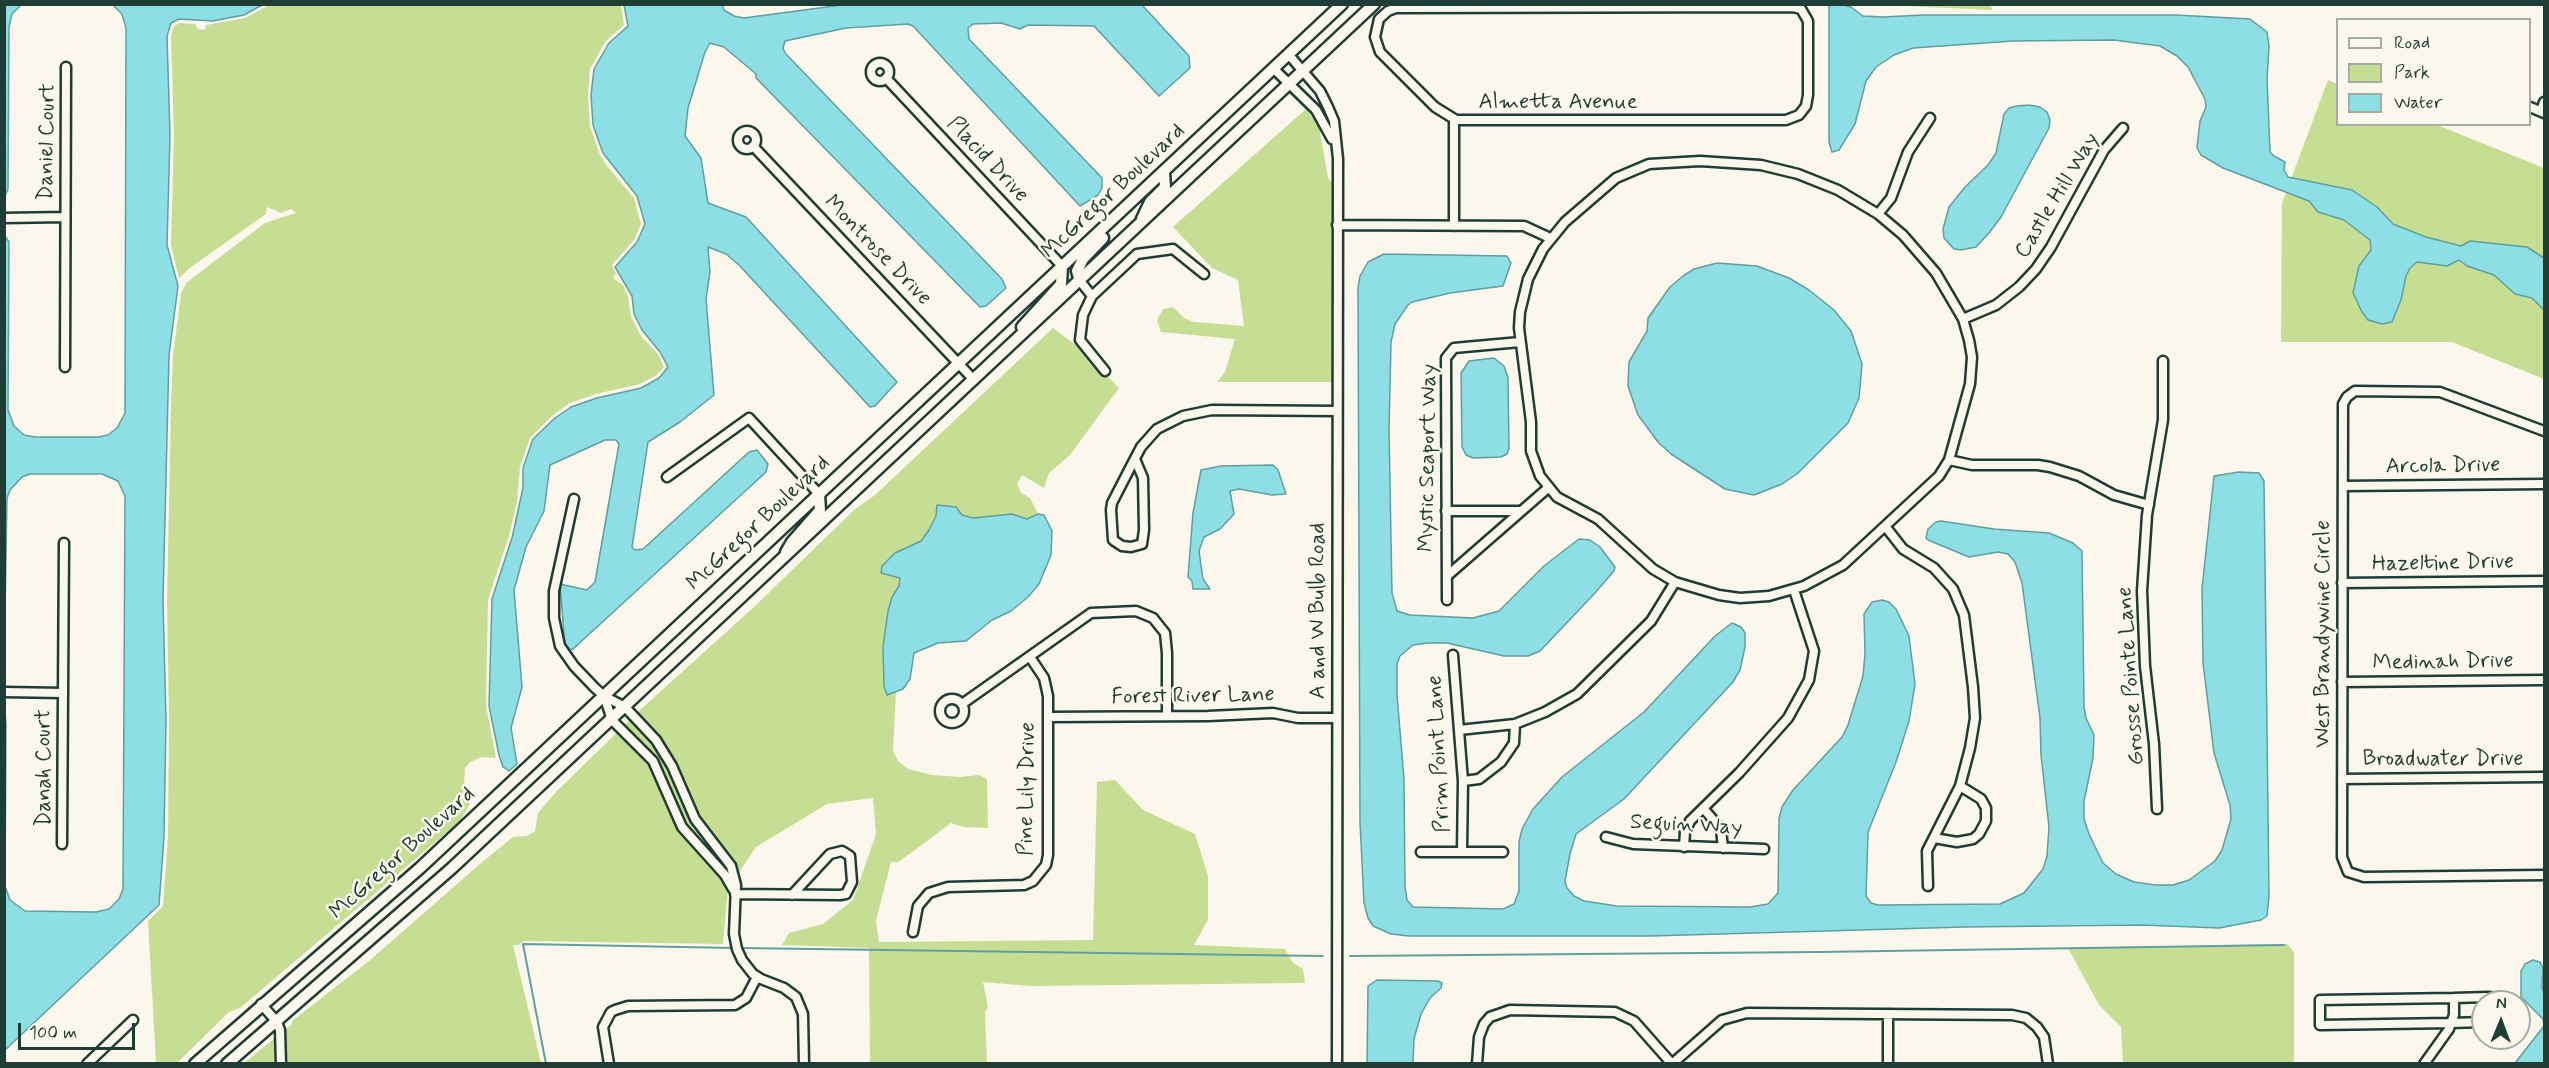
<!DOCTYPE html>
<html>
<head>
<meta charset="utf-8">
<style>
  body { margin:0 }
  #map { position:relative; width:2549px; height:1068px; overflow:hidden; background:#fbf7ec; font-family:Mynerve,sans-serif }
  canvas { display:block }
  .frame { position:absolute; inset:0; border:6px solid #1f3d34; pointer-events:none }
  .legend { position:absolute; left:2336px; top:18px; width:195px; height:108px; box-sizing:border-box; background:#fbf7ec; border:2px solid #a3ada2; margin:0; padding:8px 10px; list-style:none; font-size:18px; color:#1f3d34 }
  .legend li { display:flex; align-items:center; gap:12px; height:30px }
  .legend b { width:30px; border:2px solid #a3ada2 }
  .north { position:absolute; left:2471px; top:990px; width:60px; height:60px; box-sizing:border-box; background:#fbf7ec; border:2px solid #a3ada2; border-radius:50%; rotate:1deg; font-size:16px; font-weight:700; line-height:24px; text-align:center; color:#1f3d34 }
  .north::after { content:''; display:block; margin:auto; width:21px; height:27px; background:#1f3d34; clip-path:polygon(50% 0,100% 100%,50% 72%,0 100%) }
  .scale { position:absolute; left:18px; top:1023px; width:117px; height:27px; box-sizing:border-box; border:3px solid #1f3d34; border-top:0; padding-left:8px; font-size:18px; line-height:21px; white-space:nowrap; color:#1f3d34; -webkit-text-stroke:4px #fbf7ec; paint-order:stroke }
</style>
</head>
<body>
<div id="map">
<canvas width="2549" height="1068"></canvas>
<div class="frame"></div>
<ul class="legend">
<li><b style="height:8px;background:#fbf7ec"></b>Road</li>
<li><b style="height:16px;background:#c6de94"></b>Park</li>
<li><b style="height:16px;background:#8ddfe5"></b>Water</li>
</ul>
<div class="north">N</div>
<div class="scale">100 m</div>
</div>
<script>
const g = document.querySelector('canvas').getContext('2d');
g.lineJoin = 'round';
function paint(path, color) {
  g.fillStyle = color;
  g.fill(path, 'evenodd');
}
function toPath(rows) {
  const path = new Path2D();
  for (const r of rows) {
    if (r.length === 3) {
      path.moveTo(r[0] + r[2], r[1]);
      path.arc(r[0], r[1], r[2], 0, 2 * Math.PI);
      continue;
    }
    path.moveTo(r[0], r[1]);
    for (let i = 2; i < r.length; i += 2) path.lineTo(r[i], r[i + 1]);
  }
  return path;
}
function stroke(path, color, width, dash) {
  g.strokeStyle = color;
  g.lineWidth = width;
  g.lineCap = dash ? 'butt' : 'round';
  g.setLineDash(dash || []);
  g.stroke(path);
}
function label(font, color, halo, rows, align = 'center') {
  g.font = font + ' Mynerve,sans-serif';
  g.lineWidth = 5;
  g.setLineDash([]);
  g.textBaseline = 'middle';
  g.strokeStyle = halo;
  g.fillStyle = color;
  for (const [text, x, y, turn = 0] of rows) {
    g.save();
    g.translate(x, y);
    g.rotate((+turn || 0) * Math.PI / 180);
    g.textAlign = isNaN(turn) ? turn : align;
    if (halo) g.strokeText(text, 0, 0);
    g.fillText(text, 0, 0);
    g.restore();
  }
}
paint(toPath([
  [269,5,621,5,624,25,606,41,590,69,588,95,590,126,600,155,607,166,634,198,641,224,634,240,612,265,616,274,613,278,623,285,628,297,631,316,641,336,658,354,664,367,657,375,640,384,596,394,570,403,553,415,530,438,520,467,517,502,509,536,488,599,486,705,496,758,482,757,470,762,465,768,464,786,470,804,460,821,240,1008,229,1012,177,1063,156,1063,148,921,163,906,168,837,169,720,167,601,171,405,173,356,181,293,187,282,265,223,296,213,291,209,281,213,267,207,266,214,191,267,179,278,171,245,174,135,171,36,174,26,180,23,195,24,198,29,205,30,206,25,245,18],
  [1884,5,1991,5,1992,10,1990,10],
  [2328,80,2337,84,2338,124,2437,125,2544,168,2544,379,2452,342,2281,342,2282,203],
  [1306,109,1319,126,1328,178,1333,184,1333,382,1217,382,1225,372,1235,339,1161,332,1157,320,1163,309,1173,307,1184,318,1194,322,1244,326,1238,280,1212,268,1173,227],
  [1053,328,1080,348,1119,388,1070,455,1049,473,1044,488,1022,475,1017,484,1021,493,1030,498,1038,514,1027,520,1012,514,986,518,936,516,929,530,921,541,895,553,881,573,900,578,899,586,892,597,884,686,887,695,896,692,893,751,898,761,908,769,932,775,960,777,979,775,987,779,988,828,963,827,951,823,911,853,898,862,891,862,876,921,879,942,1093,940,1097,782,1115,780,1143,810,1195,834,1208,876,1208,920,1194,945,1285,949,1293,963,1303,969,1305,983,1030,986,983,982,988,1007,985,1012,987,1063,870,1063,869,948,782,945,789,933,823,924,853,900,876,834,873,798,827,804,756,847,728,889,723,944,523,941,519,945,513,945,541,1063,243,1064,292,1024,292,1021,369,961,481,863,513,837,527,836,535,831,538,813,555,793,640,710,754,607,854,510,875,495],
  [2287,944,2294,952,2294,1063,2123,1063,2121,1027,2099,1005,2068,948]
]), '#c6de94');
const water = toPath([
  [5,4,21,5,12,14,9,27,8,189,5,196,5,4],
  [849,4,1142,5,1189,56,1190,68,1159,96,1094,26,1028,25,1020,29,1001,23,973,24,968,28,969,39,1102,178,1102,188,1098,195,1080,206,913,26,908,24,846,28,785,41,783,48,785,53,1002,279,1006,288,986,306,980,307,756,78,756,74,724,47,710,43,705,52,688,108,685,136,701,158,708,203,746,217,897,382,875,406,870,407,739,265,726,254,708,247,710,272,706,299,714,395,680,422,648,442,632,547,635,550,643,549,749,452,757,450,768,464,766,472,573,649,568,650,565,647,560,584,587,590,595,582,619,444,616,440,605,440,550,465,544,511,526,547,514,590,522,687,511,728,517,764,509,771,503,767,499,755,489,706,492,599,512,538,523,488,523,468,533,439,555,418,571,407,597,398,641,388,659,378,668,367,660,352,642,330,634,314,632,296,615,267,637,242,645,224,637,196,603,153,593,125,591,95,594,69,609,43,628,26,624,5,722,5,724,10,734,16,744,18,849,4],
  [1840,4,1851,7,1863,16,1883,17,1924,15,2176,15,2250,19,2267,32,2269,46,2267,79,2270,152,2274,156,2285,162,2284,170,2288,177,2352,190,2377,207,2393,224,2426,237,2461,246,2470,241,2527,247,2544,258,2544,310,2532,298,2515,294,2494,275,2467,266,2459,260,2447,266,2417,262,2410,268,2406,276,2401,300,2392,322,2382,324,2368,320,2362,312,2353,293,2359,266,2371,250,2370,240,2344,220,2318,212,2309,201,2223,168,2201,155,2197,148,2200,121,2206,107,2205,99,2188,67,2177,56,2160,46,2114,40,2013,41,1913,48,1894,55,1876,67,1866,81,1855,124,1839,150,1832,152,1829,142,1829,6,1840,4],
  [113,5,262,5,244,15,213,21,179,19,171,23,167,36,170,135,167,245,178,286,169,355,163,601,166,720,164,837,159,905,5,1050,5,715,6,723,5,886,10,900,25,911,96,912,109,909,119,899,123,889,125,496,118,481,102,474,30,474,22,477,10,490,7,498,4,671,5,236,9,242,8,410,14,426,24,435,35,437,99,437,108,435,117,428,125,413,126,28,122,14,113,5],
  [2029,105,2040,107,2047,112,2050,120,2049,128,2001,217,1989,233,1976,247,1961,250,1954,249,1944,238,1943,229,1949,207,1965,187,1988,165,1996,153,2004,114,2009,108,2017,106,2029,105],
  [1384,254,1507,256,1511,263,1503,286,1450,293,1412,302,1408,305,1395,324,1391,342,1389,429,1392,593,1397,611,1410,615,1473,618,1499,611,1544,566,1579,539,1590,540,1600,547,1615,567,1614,571,1594,594,1540,651,1528,656,1504,656,1447,643,1428,643,1413,645,1400,656,1397,664,1397,695,1404,779,1405,886,1407,900,1413,907,1503,909,1514,904,1519,891,1519,842,1522,829,1533,809,1562,777,1644,712,1715,636,1732,623,1741,627,1745,633,1745,647,1740,670,1733,682,1624,799,1576,834,1570,854,1565,881,1567,888,1574,896,1584,901,1617,906,1750,907,1768,904,1778,893,1779,819,1782,807,1793,790,1842,737,1848,725,1863,676,1865,654,1864,614,1872,602,1882,600,1889,602,1896,609,1909,636,1915,684,1909,721,1896,762,1868,832,1866,896,1871,903,1878,905,2000,904,2024,893,2043,869,2047,856,2049,827,2041,755,2040,718,2022,583,2015,562,2008,554,1998,552,1969,557,1928,540,1926,538,1928,529,1936,522,1941,521,1994,529,2049,533,2073,543,2082,551,2084,707,2086,718,2094,735,2093,758,2084,801,2084,819,2089,834,2103,863,2116,874,2134,882,2156,885,2173,885,2189,880,2215,861,2222,850,2231,819,2230,805,2214,753,2203,663,2202,589,2214,476,2239,472,2259,473,2264,481,2269,896,2267,916,2261,920,2219,928,2142,925,1965,927,1650,936,1409,936,1391,934,1373,926,1368,918,1364,903,1360,822,1358,288,1360,276,1368,262,1384,254],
  [1717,263,1757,266,1789,278,1809,290,1834,310,1851,331,1862,364,1859,398,1848,423,1798,473,1782,484,1754,495,1725,489,1671,454,1658,442,1638,415,1628,386,1629,362,1647,331,1648,318,1670,287,1683,276,1694,269,1717,263],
  [1494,358,1504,366,1508,378,1509,448,1507,454,1501,457,1473,458,1466,455,1462,447,1461,373,1469,361,1494,358],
  [1273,465,1278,470,1286,494,1272,495,1239,489,1230,491,1234,514,1220,529,1204,537,1199,551,1203,579,1210,589,1193,589,1192,581,1188,577,1193,513,1201,470,1221,466,1273,465],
  [937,505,956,507,962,515,973,518,1012,514,1027,519,1038,514,1044,515,1052,531,1051,555,1039,584,1028,597,1011,611,992,620,966,641,938,643,914,653,910,679,903,689,887,695,884,686,883,647,888,611,892,597,899,586,900,578,881,573,882,566,895,553,921,541,929,530,936,516,937,505],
  [2533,960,2540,962,2543,968,2542,987,2544,995,2544,1063,2515,1063,2544,1026,2543,1019,2521,997,2521,971,2525,964,2533,960],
  [1377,980,1438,981,1442,983,1441,988,1430,998,1421,1014,1414,1039,1413,1063,1367,1063,1368,986,1377,980]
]);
paint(water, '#8ddfe5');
stroke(water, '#619e9e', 1.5);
stroke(toPath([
  [740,948,1323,956],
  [1350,956,1819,952,2284,945],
  [546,1064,523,944,734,948]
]), '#619e9e', 2);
const minor = toPath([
  [1793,7,1801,9,1808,21,1808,95,1806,106,1799,115,1786,120,1456,120,1435,107,1380,52,1375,37,1379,19,1388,11,1396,8,1793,7],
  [1289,55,1320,91,1328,107,1334,121,1338,159,1337,1064],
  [880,72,9],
  [1274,69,1316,110,1332,139],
  [886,78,1062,266],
  [2530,107,2544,113],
  [2541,111,2544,102],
  [747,140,9],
  [753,146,974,380],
  [1700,161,1761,165,1798,174,1838,190,1878,214,1903,235,1936,273,1963,319,1969,340,1972,357,1970,384,1949,460,1939,476,1843,565,1804,586,1769,596,1740,598,1719,595,1675,582,1653,569,1598,519,1557,497,1540,476,1531,451,1531,422,1519,328,1520,312,1528,279,1543,249,1565,222,1616,178,1649,164,1700,161],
  [1878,214,1891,198,1908,152,1930,118],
  [4,218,65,217],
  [1337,225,1524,226,1550,238],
  [1454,226,1454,119],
  [1080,281,1092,296],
  [1963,319,1996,305,2019,287,2036,269,2051,247,2104,150,2123,128],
  [65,367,66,67],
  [1105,371,1080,340,1083,315,1092,296,1137,254,1173,249,1204,274],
  [2544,431,2440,392,2355,391,2347,397,2343,404,2342,857,2348,872,2364,877,2544,875],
  [1135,459,1143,478,1144,530,1142,544,1131,547,1122,546,1113,540,1111,510,1112,503,1130,468,1141,447,1157,429,1183,416,1212,410,1337,411],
  [1949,460,1972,465,2038,465,2050,467,2079,476,2114,495,2149,505],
  [667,477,749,418,819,494],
  [2343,486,2544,484],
  [574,499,554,591,554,618,560,646,574,666,595,688,604,696,625,707,656,740,672,766,695,819,731,866,736,885,734,934,737,949,742,960,753,974,761,979,784,988,796,997,803,1014,804,1064],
  [1446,511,1520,511],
  [1885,526,1903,549,1934,568,1953,589,1964,615,1973,687,1975,718,1970,748,1960,786,1927,851,1928,886],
  [1447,576,1549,487],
  [2342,583,2544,581],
  [1447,600,1446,358,1454,348,1520,342],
  [1453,655,1463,781,1462,851],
  [2342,682,2544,680],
  [4,692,63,693],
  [604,696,612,720,653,761,682,827,725,875,733,889],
  [952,711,12],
  [962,704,1091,613,1136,611,1153,618,1165,633,1167,653,1167,716],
  [1048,717,1208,716,1273,713,1298,718,1337,718],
  [1459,730,1515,724,1545,712,1577,694,1651,621,1675,582],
  [2342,779,2544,777],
  [1463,781,1479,779,1501,762,1514,743,1515,724],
  [1703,808,1721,829,1723,848],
  [2157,809,2154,744,2145,666,2142,591,2147,515,2163,420,2163,361],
  [1606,837,1633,844,1764,849],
  [1934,838,1957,842,1973,839,1979,834,1986,821,1986,808,1981,799,1960,786],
  [62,844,64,543],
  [1684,847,1685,832,1690,821,1739,773,1788,718,1809,680,1814,651,1794,590],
  [1421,852,1503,852],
  [735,894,840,895,846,894,852,882,850,856,842,851,830,854,792,895],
  [913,932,918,906,929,893,948,887,1024,885,1033,881,1046,865,1048,855,1048,696,1044,678,1030,657],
  [2454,998,2488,997,2498,998,2502,1002],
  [261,1004,277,1022,280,1030,281,1064],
  [87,1064,133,1020],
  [609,1064,603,1027,611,1012,615,1010,628,1006,735,1005,746,998,757,977],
  [1477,1064,1479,1037,1484,1024,1490,1017,1510,1010,1615,1012,1634,1021,1672,1064],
  [1672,1064,1722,1020,1747,1013,2012,1015,2026,1018,2037,1027,2044,1037,2048,1064],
  [1888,1064,1888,1014],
  [2424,1064,2449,1029,2451,1023,2454,1015,2454,998,2320,1000,2320,1025,2451,1023,2483,1022]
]);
const major = toPath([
  [1142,219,1150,202,1165,187,1164,172],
  [1080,281,1077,271,1083,259,1103,238],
  [1022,327,1061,284,1062,266],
  [786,552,792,542,820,510,819,494],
  [195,1064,420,868,1342,4],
  [227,1064,452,868,1374,4]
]);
stroke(minor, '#1f3d34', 13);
stroke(major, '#1f3d34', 15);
stroke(minor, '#fbf7ec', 8);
stroke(major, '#fbf7ec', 10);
label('22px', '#1f3d34', '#fbf7ec', [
  ["Almetta Avenue",1558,103],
  ["Daniel Court",48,142,-89],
  ["Placid Drive",987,160,47],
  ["McGregor Boulevard",1114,192,-43],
  ["Castle Hill Way",2058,196,-59],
  ["Montrose Drive",877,251,46],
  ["Mystic Seaport Way",1429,458,-89],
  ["Arcola Drive",2443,467,-1],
  ["McGregor Boulevard",759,524,-43],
  ["Hazeltine Drive",2443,564,-1],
  ["A and W Bulb Road",1319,611,-90],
  ["West Brandywine Circle",2324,634,-90],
  ["Medinah Drive",2443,663,-1],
  ["Grosse Pointe Lane",2132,676,-94],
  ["Forest River Lane",1193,697,-1],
  ["Prim Point Lane",1440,754,-93],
  ["Broadwater Drive",2443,760],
  ["Danah Court",45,768,-90],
  ["Pine Lily Drive",1028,789,-89],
  ["Seguin Way",1686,826,3],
  ["McGregor Boulevard",403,854,-42]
]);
</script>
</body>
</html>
